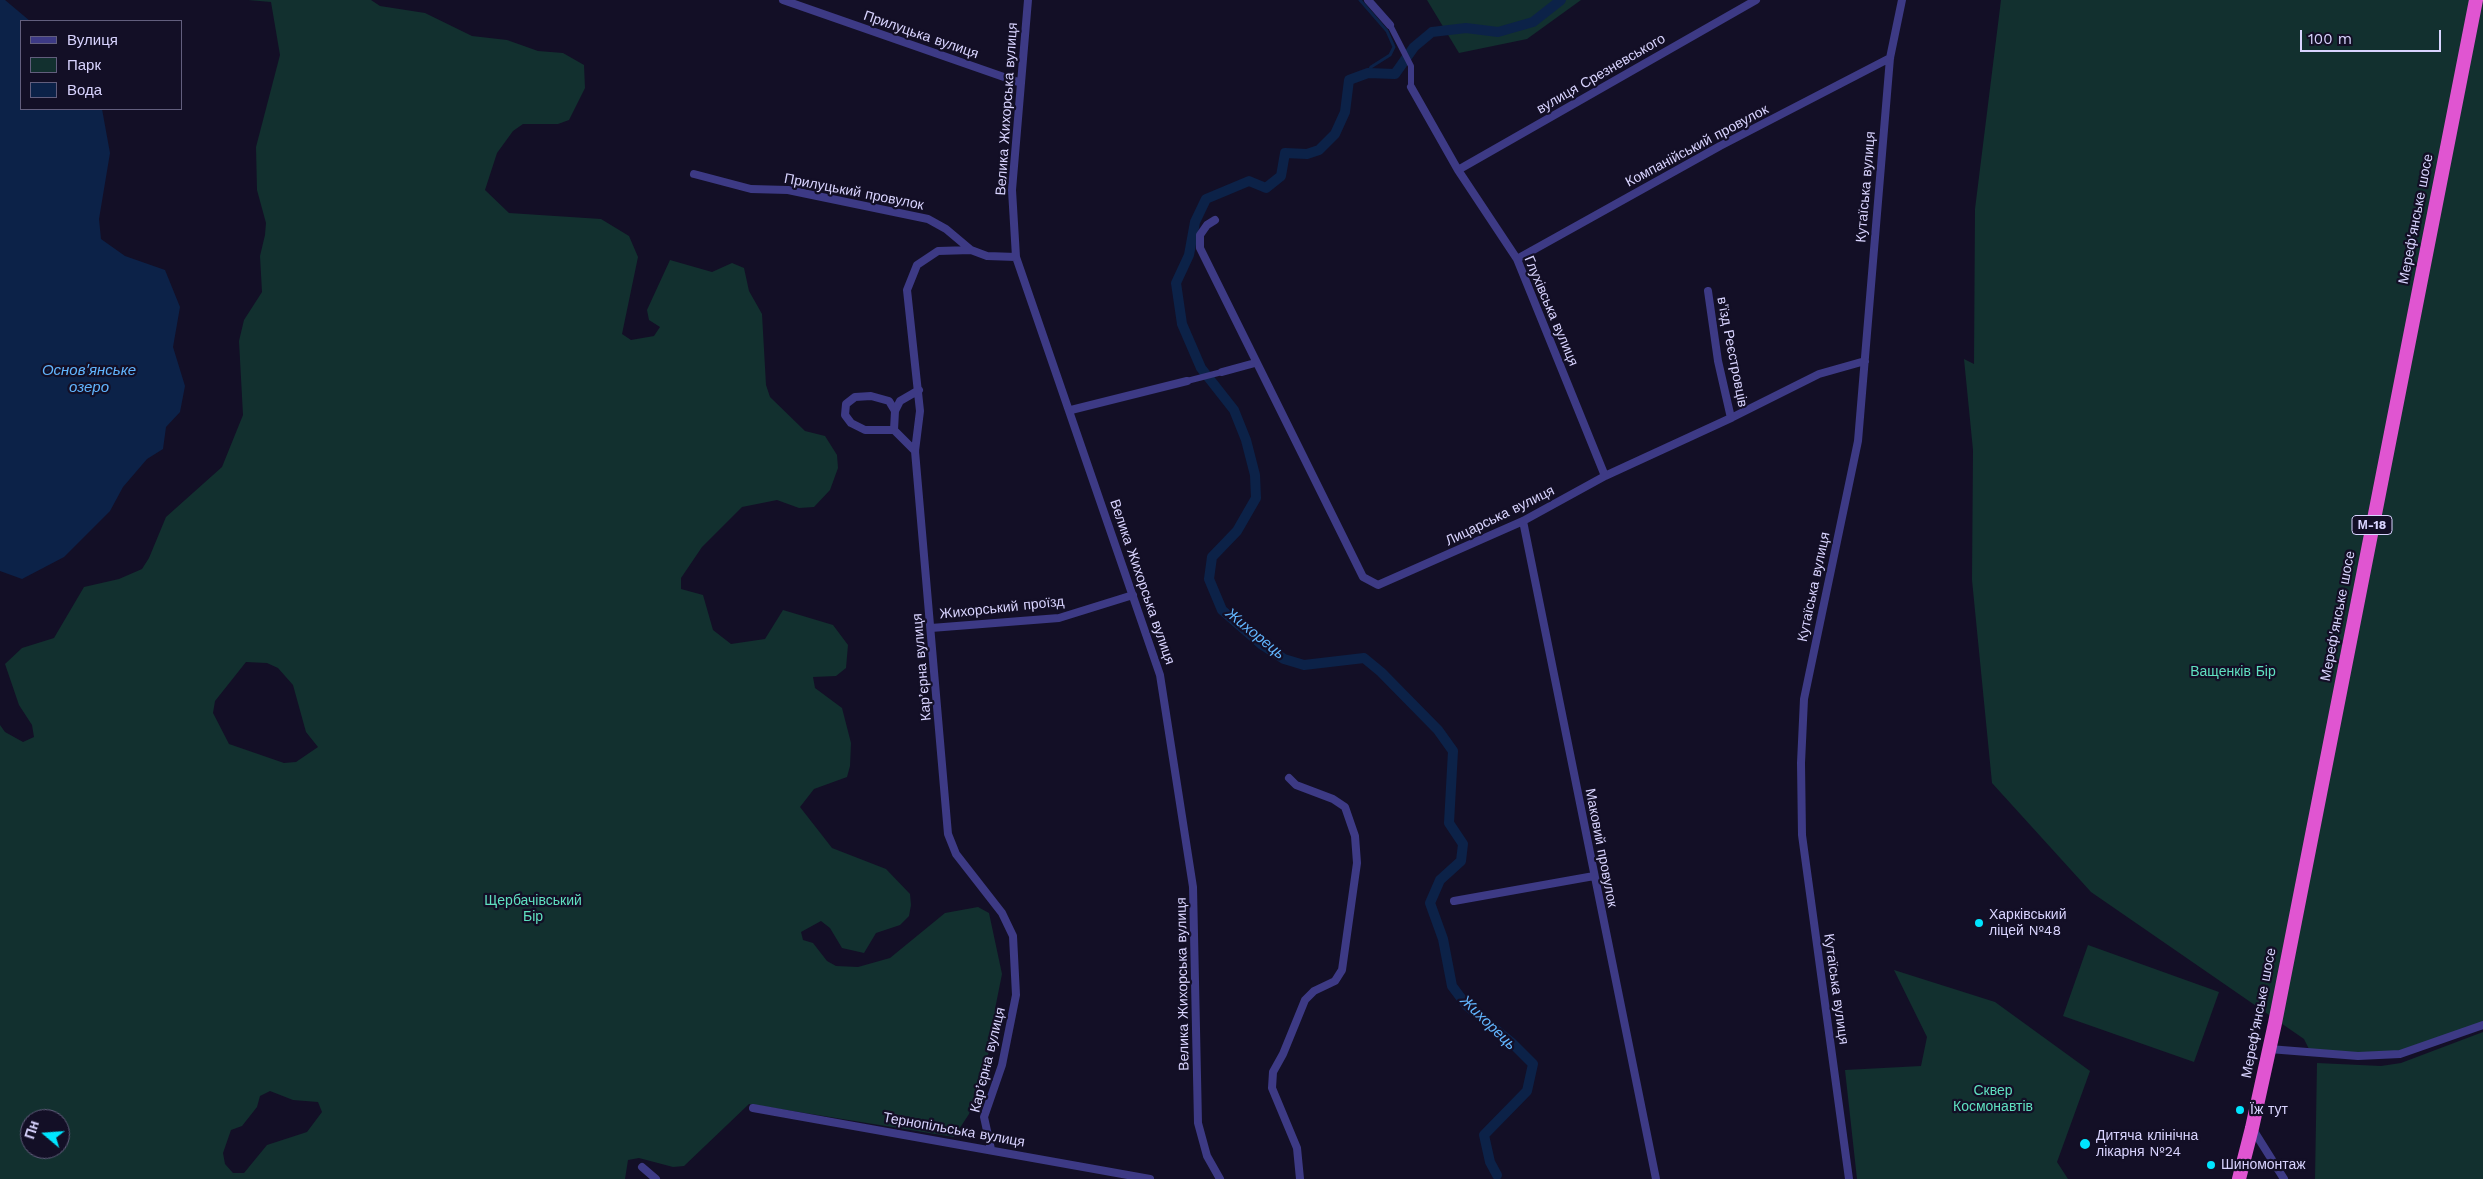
<!DOCTYPE html>
<html>
<head>
<meta charset="utf-8">
<style>
  body { margin:0 }
  #map { position:relative; width:2483px; height:1179px; overflow:hidden; background:#130f26; font-family:"Work Sans",sans-serif }
  canvas { display:block }
  .legend { position:absolute; left:20px; top:20px; width:162px; height:90px; box-sizing:border-box; background:#130f26; border:1px solid #625e7d; margin:0; padding:6px 9px; list-style:none; font-size:15px; color:#d9d4ff }
  .legend li { display:flex; align-items:center; gap:10px; height:25px }
  .legend b { width:25px; border:1px solid #625e7d }
  .north { position:absolute; left:20px; top:1109px; width:50px; height:50px; box-sizing:border-box; background:#130f26; border:1px solid #625e7d; border-radius:50%; rotate:288deg; font-size:14px; font-weight:700; line-height:20px; text-align:center; color:#d9d4ff }
  .north::after { content:''; display:block; margin:auto; width:18px; height:22px; background:#00e5ff; clip-path:polygon(50% 0,100% 100%,50% 72%,0 100%) }
  .scale { position:absolute; left:2300px; top:30px; width:141px; height:22px; box-sizing:border-box; border:2px solid #d9d4ff; border-top:0; padding-left:6px; font-size:15px; line-height:18px; white-space:nowrap; color:#d9d4ff; -webkit-text-stroke:4px #130f26; paint-order:stroke }
</style>
</head>
<body>
<div id="map">
<canvas width="2483" height="1179"></canvas>
<ul class="legend">
<li><b style="height:6px;background:#3d3a85"></b>Вулиця</li>
<li><b style="height:14px;background:#12302f"></b>Парк</li>
<li><b style="height:14px;background:#0c2248"></b>Вода</li>
</ul>
<div class="north">Пн</div>
<div class="scale">100 m</div>
</div>
<script>
const g = document.querySelector('canvas').getContext('2d');
g.lineJoin = 'round';
function paint(path, color) {
  g.fillStyle = color;
  g.fill(path, 'evenodd');
}
function toPath(rows) {
  const path = new Path2D();
  for (const r of rows) {
    path.moveTo(r[0], r[1]);
    for (let i = 2; i < r.length; i += 2) path.lineTo(r[i], r[i + 1]);
  }
  return path;
}
function stroke(path, color, width, dash) {
  g.strokeStyle = color;
  g.lineWidth = width;
  g.lineCap = dash ? 'butt' : 'round';
  g.setLineDash(dash || []);
  g.stroke(path);
}
function label(font, color, halo, rows, align = 'center') {
  g.font = font + ' "Work Sans",sans-serif';
  g.lineWidth = 4.5;
  g.setLineDash([]);
  g.textBaseline = 'middle';
  g.strokeStyle = halo;
  g.fillStyle = color;
  for (const [text, x, y, turn = 0] of rows) {
    g.save();
    g.translate(x, y);
    g.rotate((+turn || 0) * Math.PI / 180);
    g.textAlign = isNaN(turn) ? turn : align;
    if (halo) g.strokeText(text, 0, 0);
    g.fillText(text, 0, 0);
    g.restore();
  }
}
paint(toPath([
  [248,0,371,0,380,6,425,13,472,36,507,40,538,51,563,53,584,65,585,88,569,120,558,124,523,124,513,131,497,153,485,190,509,213,601,219,629,236,638,257,622,334,631,340,654,336,660,327,649,320,647,310,670,260,712,272,732,263,744,268,749,291,762,314,766,385,770,397,805,431,825,436,837,455,838,468,830,490,814,507,799,508,777,500,742,507,702,547,681,578,681,589,703,595,713,630,731,644,765,639,783,610,833,625,848,645,846,668,836,676,813,677,815,688,842,708,851,743,850,766,847,777,814,789,800,807,832,848,886,869,910,894,911,905,909,916,900,925,876,933,864,953,842,948,830,928,821,921,801,932,803,940,813,943,827,961,836,966,858,967,890,958,945,913,978,907,989,913,1002,974,995,1009,995,1033,969,1114,954,1137,749,1104,684,1166,673,1167,639,1158,628,1160,625,1179,0,1179,0,725,5,732,23,742,34,737,32,725,19,705,5,664,22,648,54,638,84,587,119,579,142,569,149,558,166,517,222,467,243,415,239,341,244,320,262,292,260,256,265,235,266,223,257,190,256,147,280,55,271,2],
  [246,662,267,663,278,668,293,685,306,732,318,747,296,762,284,763,229,744,213,713,215,701],
  [270,1091,293,1100,318,1102,322,1112,307,1132,267,1145,244,1173,233,1173,225,1164,223,1153,231,1130,242,1126,257,1107,260,1096],
  [30,1119,60,1119,60,1149,30,1149],
  [1427,0,1581,0,1527,39,1459,53],
  [2001,0,2483,0,2483,1025,2400,1054,2311,1053,2304,1039,2091,892,1992,783,1972,580,1973,450,1964,359,1974,364,1975,209],
  [2088,945,2219,992,2194,1062,2063,1016],
  [1894,970,1995,1002,2090,1071,2057,1162,2068,1179,1857,1179,1845,1070,1921,1066,1927,1037],
  [2483,1032,2483,1179,2315,1179,2317,1063,2381,1066,2401,1063]
]), '#12302f');
paint(toPath([
  [0,0,5,0,30,21,21,21,21,109,102,109,110,153,99,219,101,239,125,256,165,270,180,307,173,347,185,386,180,412,166,427,163,449,147,459,123,487,110,511,64,557,22,579,0,571]
]), '#0c2248');
stroke(toPath([
  [1360,0,1387,31,1394,47,1390,55,1371,67,1368,73]
]), '#0c2248', 3);
stroke(toPath([
  [1497,1175,1490,1162,1484,1135,1527,1091,1533,1064,1511,1042,1467,1006,1452,986,1443,939,1430,903,1440,880,1461,861,1463,844,1449,823,1453,751,1438,730,1381,672,1364,658,1304,665,1284,659,1261,644,1222,610,1209,579,1212,557,1237,531,1256,498,1255,475,1246,440,1234,410,1201,368,1182,324,1176,283,1189,255,1195,222,1206,199,1249,181,1266,188,1281,176,1285,153,1307,154,1319,150,1335,134,1345,112,1349,80,1368,73,1395,74,1414,47,1432,32,1466,28,1498,32,1533,22,1561,0]
]), '#0c2248', 10);
stroke(toPath([
  [1390,25,1411,66,1411,87],
  [1187,381,1222,372]
]), '#3d3a85', 6);
stroke(toPath([
  [783,0,1021,83],
  [1028,0,1012,190,1016,257,1160,675,1193,887,1198,1123,1207,1156,1220,1179],
  [1368,0,1390,25],
  [1411,87,1458,170,1517,259,1605,476],
  [1458,170,1756,0],
  [694,174,751,189,788,190,928,219,946,229,971,250],
  [1215,220,1207,225,1200,235,1200,248,1363,577,1378,585,1523,521,1605,476,1731,418,1819,374,1865,361],
  [1517,259,1720,146,1890,58],
  [1708,291,1718,361,1731,418],
  [1222,372,1255,363],
  [1071,410,1187,381],
  [895,411,889,401,871,396,855,397,846,404,845,415,851,423,865,430,894,430,915,451],
  [894,430,895,411,900,401,919,390],
  [1523,521,1656,1179],
  [931,628,1059,618,1133,595],
  [1289,778,1296,785,1333,799,1345,807,1355,836,1357,863,1342,970,1335,981,1314,991,1305,1000,1283,1054,1273,1072,1272,1088,1297,1148,1300,1179],
  [1454,901,1594,876],
  [2269,1049,2358,1056,2400,1054,2483,1025],
  [753,1108,1150,1179],
  [2252,1128,2284,1179],
  [991,1149,984,1117,1002,1065,1016,995,1013,936,1002,913,956,854,948,834,915,451,920,411,907,290,917,265,938,251,971,250,987,256,1016,257],
  [642,1167,656,1179],
  [1849,1179,1802,835,1801,763,1804,699,1858,441,1890,58,1902,0]
]), '#3d3a85', 8);
stroke(toPath([
  [2239,1179,2252,1128,2275,1023,2476,0]
]), '#e055d1', 14);
for (const [x, y, r, color] of [
  [1979,923,5,"#00e5ff"],
  [2240,1110,5,"#00e5ff"],
  [2085,1144,6,"#00e5ff"],
  [2211,1165,5,"#00e5ff"]
]) {
  const dot = new Path2D();
  dot.arc(x, y, r, 0, 2 * Math.PI);
  g.fillStyle = color;
  g.fill(dot);
  stroke(dot, '#130f26', 2);
}
for (const [x, y, w] of [
  [2372,525,40]
]) {
  const box = new Path2D();
  box.roundRect(x - w / 2, y - 9.5, w, 19, 4);
  g.fillStyle = '#130f26';
  g.fill(box);
  stroke(box, '#d9d4ff', 1);
}
label('bold 12px', '#d9d4ff', null, [
  ["М-18",2372,525]
]);
label('14px', '#d9d4ff', '#130f26', [
  ["Прилуцька вулиця",921,35,19],
  ["вулиця Срезневського",1601,74,-30],
  ["Велика Жихорська вулиця",1007,109,-86],
  ["Компанійський провулок",1697,146,-28],
  ["Кутаїська вулиця",1866,187,-85],
  ["Прилуцький провулок",854,192,11],
  ["Мереф'янське шосе",2416,219,-79],
  ["Глухівська вулиця",1551,311,67],
  ["в'їзд Реєстровців",1732,352,79],
  ["Лицарська вулиця",1500,516,-26],
  ["Велика Жихорська вулиця",1142,582,71],
  ["Кутаїська вулиця",1814,587,-78],
  ["Жихорський проїзд",1002,608,-6],
  ["Мереф'янське шосе",2338,616,-79],
  ["Кар’єрна вулиця",922,667,-95],
  ["Маковий провулок",1601,848,79],
  ["Велика Жихорська вулиця",1183,984,-91],
  ["Кутаїська вулиця",1836,989,82],
  ["Мереф'янське шосе",2259,1013,-79],
  ["Кар’єрна вулиця",988,1060,-76],
  ["Тернопільська вулиця",954,1130,10]
]);
label('14px', '#5fe0c0', '#130f26', [
  ["Ващенків Бір",2233,672],
  ["Щербачівський",533,901],
  ["Бір",533,917],
  ["Сквер",1993,1091],
  ["Космонавтів",1993,1107]
]);
label('14px', '#d9d4ff', '#130f26', [
  ["Харківський",1989,915],
  ["ліцей №48",1989,931],
  ["Їж тут",2250,1110],
  ["Дитяча клінічна",2096,1136],
  ["лікарня №24",2096,1152],
  ["Шиномонтаж",2221,1165]
], 'left');
label('italic 15px', '#62b6ff', '#130f26', [
  ["Основ'янське",89,371],
  ["озеро",89,388],
  ["Жихорець",1255,634,39],
  ["Жихорець",1488,1023,44]
]);
</script>
</body>
</html>
